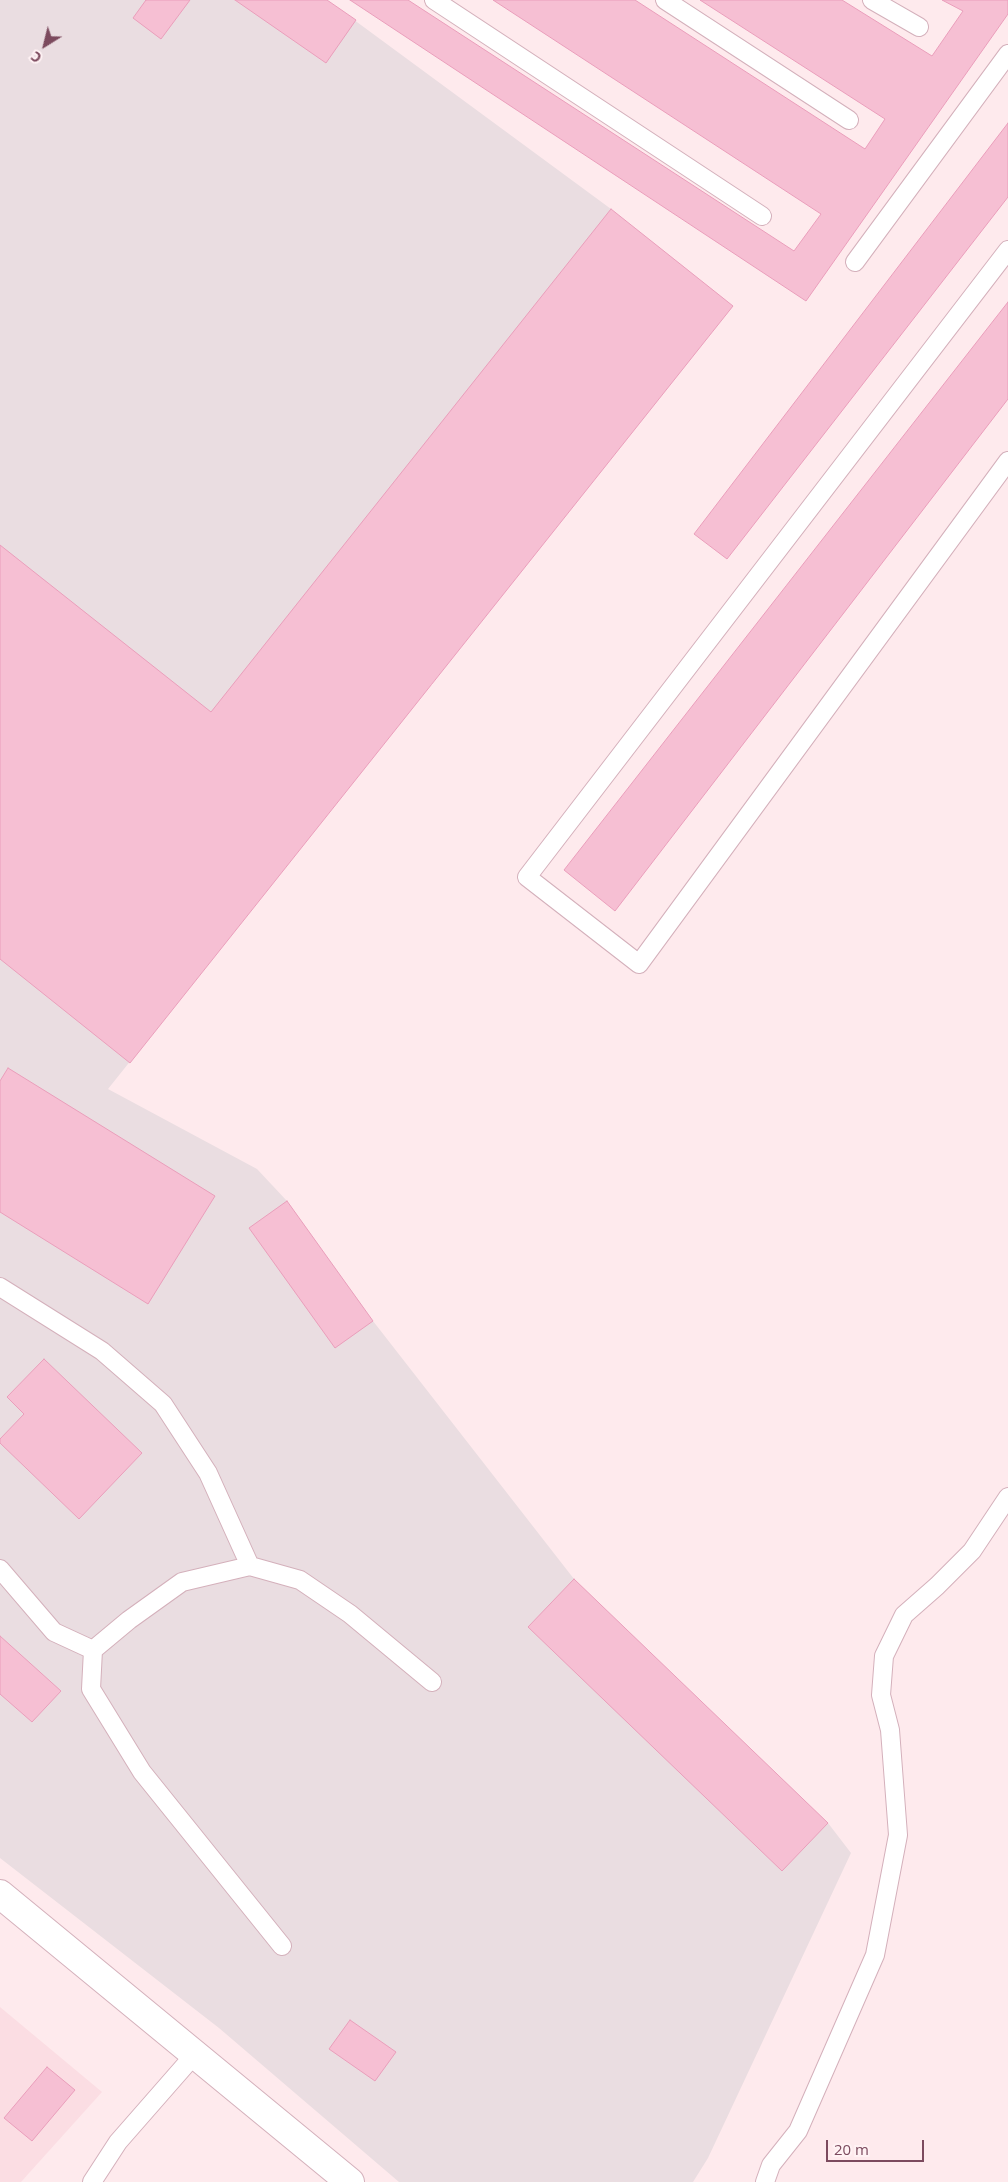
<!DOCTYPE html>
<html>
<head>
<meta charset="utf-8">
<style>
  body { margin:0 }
  #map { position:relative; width:1008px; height:2182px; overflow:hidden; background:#feeaed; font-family:"Open Sans",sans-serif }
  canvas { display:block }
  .north { position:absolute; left:20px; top:20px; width:50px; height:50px; -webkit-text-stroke:4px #fff2f4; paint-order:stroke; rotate:216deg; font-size:14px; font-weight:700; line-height:20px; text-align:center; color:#7c4a5e }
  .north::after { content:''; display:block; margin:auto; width:18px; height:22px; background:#7c4a5e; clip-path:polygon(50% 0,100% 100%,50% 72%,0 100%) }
  .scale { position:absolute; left:826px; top:2140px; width:98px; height:22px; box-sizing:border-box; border:2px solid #7c4a5e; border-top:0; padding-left:6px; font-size:15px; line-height:18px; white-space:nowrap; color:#7c4a5e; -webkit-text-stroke:4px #fff2f4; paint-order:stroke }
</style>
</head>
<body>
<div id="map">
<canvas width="1008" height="2182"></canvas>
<div class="north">С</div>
<div class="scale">20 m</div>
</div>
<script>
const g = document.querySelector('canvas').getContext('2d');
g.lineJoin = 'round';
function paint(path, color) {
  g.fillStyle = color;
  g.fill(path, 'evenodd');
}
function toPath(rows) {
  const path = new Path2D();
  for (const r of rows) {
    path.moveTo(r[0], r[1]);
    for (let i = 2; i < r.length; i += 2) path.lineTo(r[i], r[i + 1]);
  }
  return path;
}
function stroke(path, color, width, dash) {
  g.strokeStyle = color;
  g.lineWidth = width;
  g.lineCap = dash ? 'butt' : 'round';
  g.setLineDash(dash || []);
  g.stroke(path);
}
paint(toPath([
  [0,2007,102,2092,21,2182,0,2182]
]), '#fbdde3');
paint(toPath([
  [0,0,327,0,611,209,733,306,108,1089,257,1169,287,1201,373,1321,574,1579,828,1823,851,1853,708,2158,693,2182,399,2182,219,2028,0,1858]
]), '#eadde1');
const building = toPath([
  [146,0,145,0,190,0,161,39,133,18,146,0],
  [235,0,327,0,356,20,326,63,235,0],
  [350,0,408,0,794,251,821,214,493,0,635,0,865,149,885,119,700,0,842,0,932,56,963,11,942,0,1008,0,1008,14,806,301,350,0],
  [1008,123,1008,197,727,559,694,534,1008,123],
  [611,209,733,306,130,1063,0,959,0,545,211,712,611,209],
  [1008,302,1008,399,615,911,564,870,1008,302],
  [8,1068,215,1196,148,1304,0,1212,0,1081,8,1068],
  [287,1201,373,1321,335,1348,249,1228,287,1201],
  [44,1359,142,1453,79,1519,0,1443,0,1439,24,1414,7,1397,44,1359],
  [574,1579,828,1823,782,1871,528,1627,574,1579],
  [0,1636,61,1691,32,1722,0,1694,0,1636],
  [350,2020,396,2052,375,2081,329,2049,350,2020],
  [47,2067,75,2090,32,2141,4,2118,47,2067]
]);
paint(building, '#f6bfd3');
stroke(building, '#ea9ebb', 1);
const lane = toPath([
  [434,0,762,216],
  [665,0,849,120],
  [872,0,919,27],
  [1008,250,527,877,639,964,1008,461],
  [855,262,1008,54],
  [0,1287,102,1351,163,1404,208,1473,250,1566],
  [0,1569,54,1632,93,1650,129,1620,182,1582,250,1566,300,1580,350,1614,432,1682],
  [93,1650,91,1689,142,1772,282,1946],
  [92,2182,118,2142,195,2054],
  [765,2182,771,2165,798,2131,875,1955,898,1835,890,1730,881,1695,884,1656,904,1615,937,1586,972,1551,1008,1497]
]);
const street = toPath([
  [0,1894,350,2182]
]);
stroke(lane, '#d4b0bb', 20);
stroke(street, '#d4b0bb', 30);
stroke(lane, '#fff', 18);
stroke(street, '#fff', 28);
</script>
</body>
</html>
